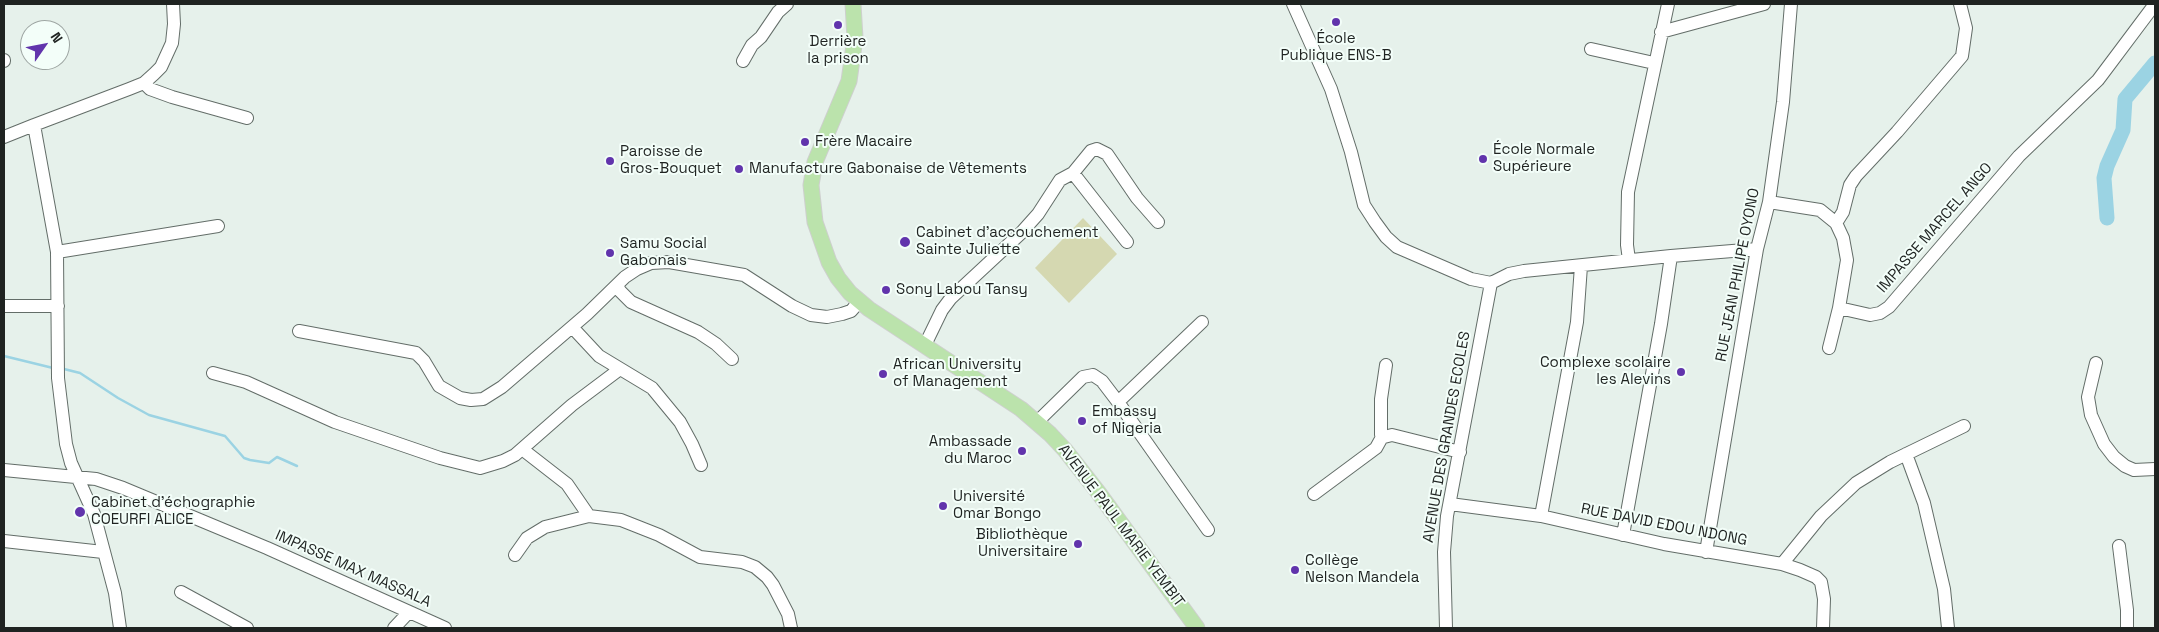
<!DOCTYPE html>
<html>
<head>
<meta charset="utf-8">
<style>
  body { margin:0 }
  #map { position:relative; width:2159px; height:632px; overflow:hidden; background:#e6f1eb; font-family:"Space Grotesk",sans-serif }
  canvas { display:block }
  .frame { position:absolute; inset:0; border:5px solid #1f2321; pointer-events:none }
  .north { position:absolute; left:20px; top:20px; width:50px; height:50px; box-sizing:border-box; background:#f3fef9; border:1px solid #9ea6a3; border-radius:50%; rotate:57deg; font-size:14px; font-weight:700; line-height:20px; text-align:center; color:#1f2321 }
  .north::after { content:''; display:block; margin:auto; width:18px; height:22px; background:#6134ac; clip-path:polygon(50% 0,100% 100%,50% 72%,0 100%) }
</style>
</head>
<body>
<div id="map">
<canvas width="2159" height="632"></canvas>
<div class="frame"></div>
<div class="north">N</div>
</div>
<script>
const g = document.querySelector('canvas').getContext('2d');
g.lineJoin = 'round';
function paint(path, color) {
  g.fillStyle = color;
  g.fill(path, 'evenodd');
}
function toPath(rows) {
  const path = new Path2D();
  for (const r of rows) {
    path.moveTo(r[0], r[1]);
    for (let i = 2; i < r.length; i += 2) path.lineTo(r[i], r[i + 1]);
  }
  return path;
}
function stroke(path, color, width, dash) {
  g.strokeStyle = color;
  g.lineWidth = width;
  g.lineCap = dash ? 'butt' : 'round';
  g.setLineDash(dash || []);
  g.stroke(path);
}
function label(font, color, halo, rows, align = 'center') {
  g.font = font + ' "Space Grotesk",sans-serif';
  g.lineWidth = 4;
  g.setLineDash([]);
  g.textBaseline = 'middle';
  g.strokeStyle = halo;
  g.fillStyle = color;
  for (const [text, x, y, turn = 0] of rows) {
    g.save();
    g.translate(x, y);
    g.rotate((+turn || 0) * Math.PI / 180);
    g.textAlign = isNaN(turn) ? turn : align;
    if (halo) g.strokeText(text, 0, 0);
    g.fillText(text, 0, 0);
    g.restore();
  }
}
paint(toPath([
  [1083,218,1117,254,1069,303,1035,268]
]), '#d5d8b1');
stroke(toPath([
  [4,356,53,368],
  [64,369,80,373,118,398,149,415,225,436,244,458,250,460,269,463,277,457,297,466]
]), '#9bd3e3', 2.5);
stroke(toPath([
  [2107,218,2104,178,2107,166,2123,130,2125,99,2155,63]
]), '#9bd3e3', 15);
const minor = toPath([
  [1293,4,1331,89,1351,152,1364,205,1375,222,1386,237,1397,247,1471,279,1491,283],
  [1661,32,1764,4],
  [1591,49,1654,63],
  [4,60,4,61],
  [743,61,752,45,761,37,778,12,787,4],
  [144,83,150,89,172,97,247,118],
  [4,137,34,125],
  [1073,173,1127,242],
  [1769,202,1820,210,1836,223,1843,238,1847,260,1839,308,1870,315,1880,313,1889,307,2019,156,2098,80,2155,4],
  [1836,223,1843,212,1850,185,1856,176,1897,132,1962,56,1966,28,1960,4],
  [57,252,218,226],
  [1629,260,1627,245,1628,192,1668,4],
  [1491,283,1509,274,1524,271,1671,256,1757,249],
  [617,285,620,291,631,302,698,332,716,344,732,359],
  [4,306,58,306],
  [572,327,599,356,652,388,680,422,692,444,701,465],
  [299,331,416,353,424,361,439,386,460,398,471,400,483,399,502,387,587,314,625,277,637,269,651,263,669,262,744,275,792,306,811,315,827,317,842,314,851,311,859,302],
  [925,345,942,310,951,298,1021,233,1038,214,1060,180,1073,173,1091,151,1097,149,1107,154,1137,198,1158,222],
  [1829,348,1839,308],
  [2096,363,2088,397,2091,415,2104,444,2114,457,2125,466,2134,470,2155,469],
  [213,373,246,382,335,422,440,458,480,468,503,461,515,455,572,405,620,369],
  [1118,402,1202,322],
  [1037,422,1083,377,1093,375,1102,381,1118,402,1208,530],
  [1381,435,1381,399,1386,365],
  [1384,437,1392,435,1460,452],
  [522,449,567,484,589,516],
  [1906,454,1924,503,1944,589,1948,628],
  [4,470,96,479,123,488,267,548,445,628],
  [1314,494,1376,448,1381,439],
  [1450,504,1541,516,1664,544,1782,564,1800,570,1816,577,1821,582,1824,599,1823,628],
  [1541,516,1577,322,1581,266],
  [1623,535,1661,324,1671,256],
  [4,541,103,552],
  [2119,546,2127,610,2127,628],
  [1706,552,1757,249,1769,202,1783,102,1791,4],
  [515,555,527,538,545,527,589,516,621,520,659,535,700,557,742,562,755,567,767,577,773,585,788,614,791,628],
  [1782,564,1821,516,1856,483,1890,462,1964,426],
  [181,592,247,628],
  [120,628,115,593,94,514,71,463,66,444,58,378,57,252,34,125,129,89,144,83,154,74,161,67,172,43,174,24,173,4],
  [394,628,409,612],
  [1446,628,1444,552,1447,516,1491,283]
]);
const major = toPath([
  [853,4,855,38,849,81,815,162,811,185,815,222,829,262,838,278,850,293,869,309,1021,409,1050,434,1065,450,1098,492,1197,628]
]);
stroke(minor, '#636d68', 14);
stroke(major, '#cecfce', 17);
stroke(minor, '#fff', 12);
stroke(major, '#bbe3ac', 15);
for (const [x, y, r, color] of [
  [1336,22,5,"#6134ac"],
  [838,25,5,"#6134ac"],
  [805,142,5,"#6134ac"],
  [1483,159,5,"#6134ac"],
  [610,161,5,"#6134ac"],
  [739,169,5,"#6134ac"],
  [905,242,6,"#6134ac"],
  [610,253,5,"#6134ac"],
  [886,290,5,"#6134ac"],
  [1681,372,5,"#6134ac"],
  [883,374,5,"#6134ac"],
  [1082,421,5,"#6134ac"],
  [1022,451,5,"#6134ac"],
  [943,506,5,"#6134ac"],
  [80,512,6,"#6134ac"],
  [1078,544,5,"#6134ac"],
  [1295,570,5,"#6134ac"]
]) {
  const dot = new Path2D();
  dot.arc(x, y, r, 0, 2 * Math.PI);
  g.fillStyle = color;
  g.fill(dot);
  stroke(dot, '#f3fef9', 2);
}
label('15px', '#1f2321', '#f3fef9', [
  ["École",1336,39,"center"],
  ["Publique ENS-B",1336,56,"center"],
  ["Derrière",838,42,"center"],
  ["la prison",838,59,"center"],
  ["Frère Macaire",815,142],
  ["École Normale",1493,150],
  ["Supérieure",1493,167],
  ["Paroisse de",620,152],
  ["Gros-Bouquet",620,169],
  ["Manufacture Gabonaise de Vêtements",749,169],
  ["Cabinet d'accouchement",916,233],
  ["Sainte Juliette",916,250],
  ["Samu Social",620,244],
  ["Gabonais",620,261],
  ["Sony Labou Tansy",896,290],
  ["Complexe scolaire",1671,363,"right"],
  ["les Alevins",1671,380,"right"],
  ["African University",893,365],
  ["of Management",893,382],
  ["Embassy",1092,412],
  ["of Nigeria",1092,429],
  ["Ambassade",1012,442,"right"],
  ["du Maroc",1012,459,"right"],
  ["Université",953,497],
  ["Omar Bongo",953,514],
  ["Cabinet d'échographie",91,503],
  ["COEURFI ALICE",91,520],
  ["Bibliothèque",1068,535,"right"],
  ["Universitaire",1068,552,"right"],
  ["Collège",1305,561],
  ["Nelson Mandela",1305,578]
], 'left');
label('15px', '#1f2321', '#f3fef9', [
  ["IMPASSE MARCEL ANGO",1935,228,-49],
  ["RUE JEAN PHILIPE OYONO",1738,275,-79],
  ["AVENUE DES GRANDES ECOLES",1447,437,-80],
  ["RUE DAVID EDOU NDONG",1664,525,11],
  ["AVENUE PAUL MARIE YEMBIT",1121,526,53],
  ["IMPASSE MAX MASSALA",353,569,24]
]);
</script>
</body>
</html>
